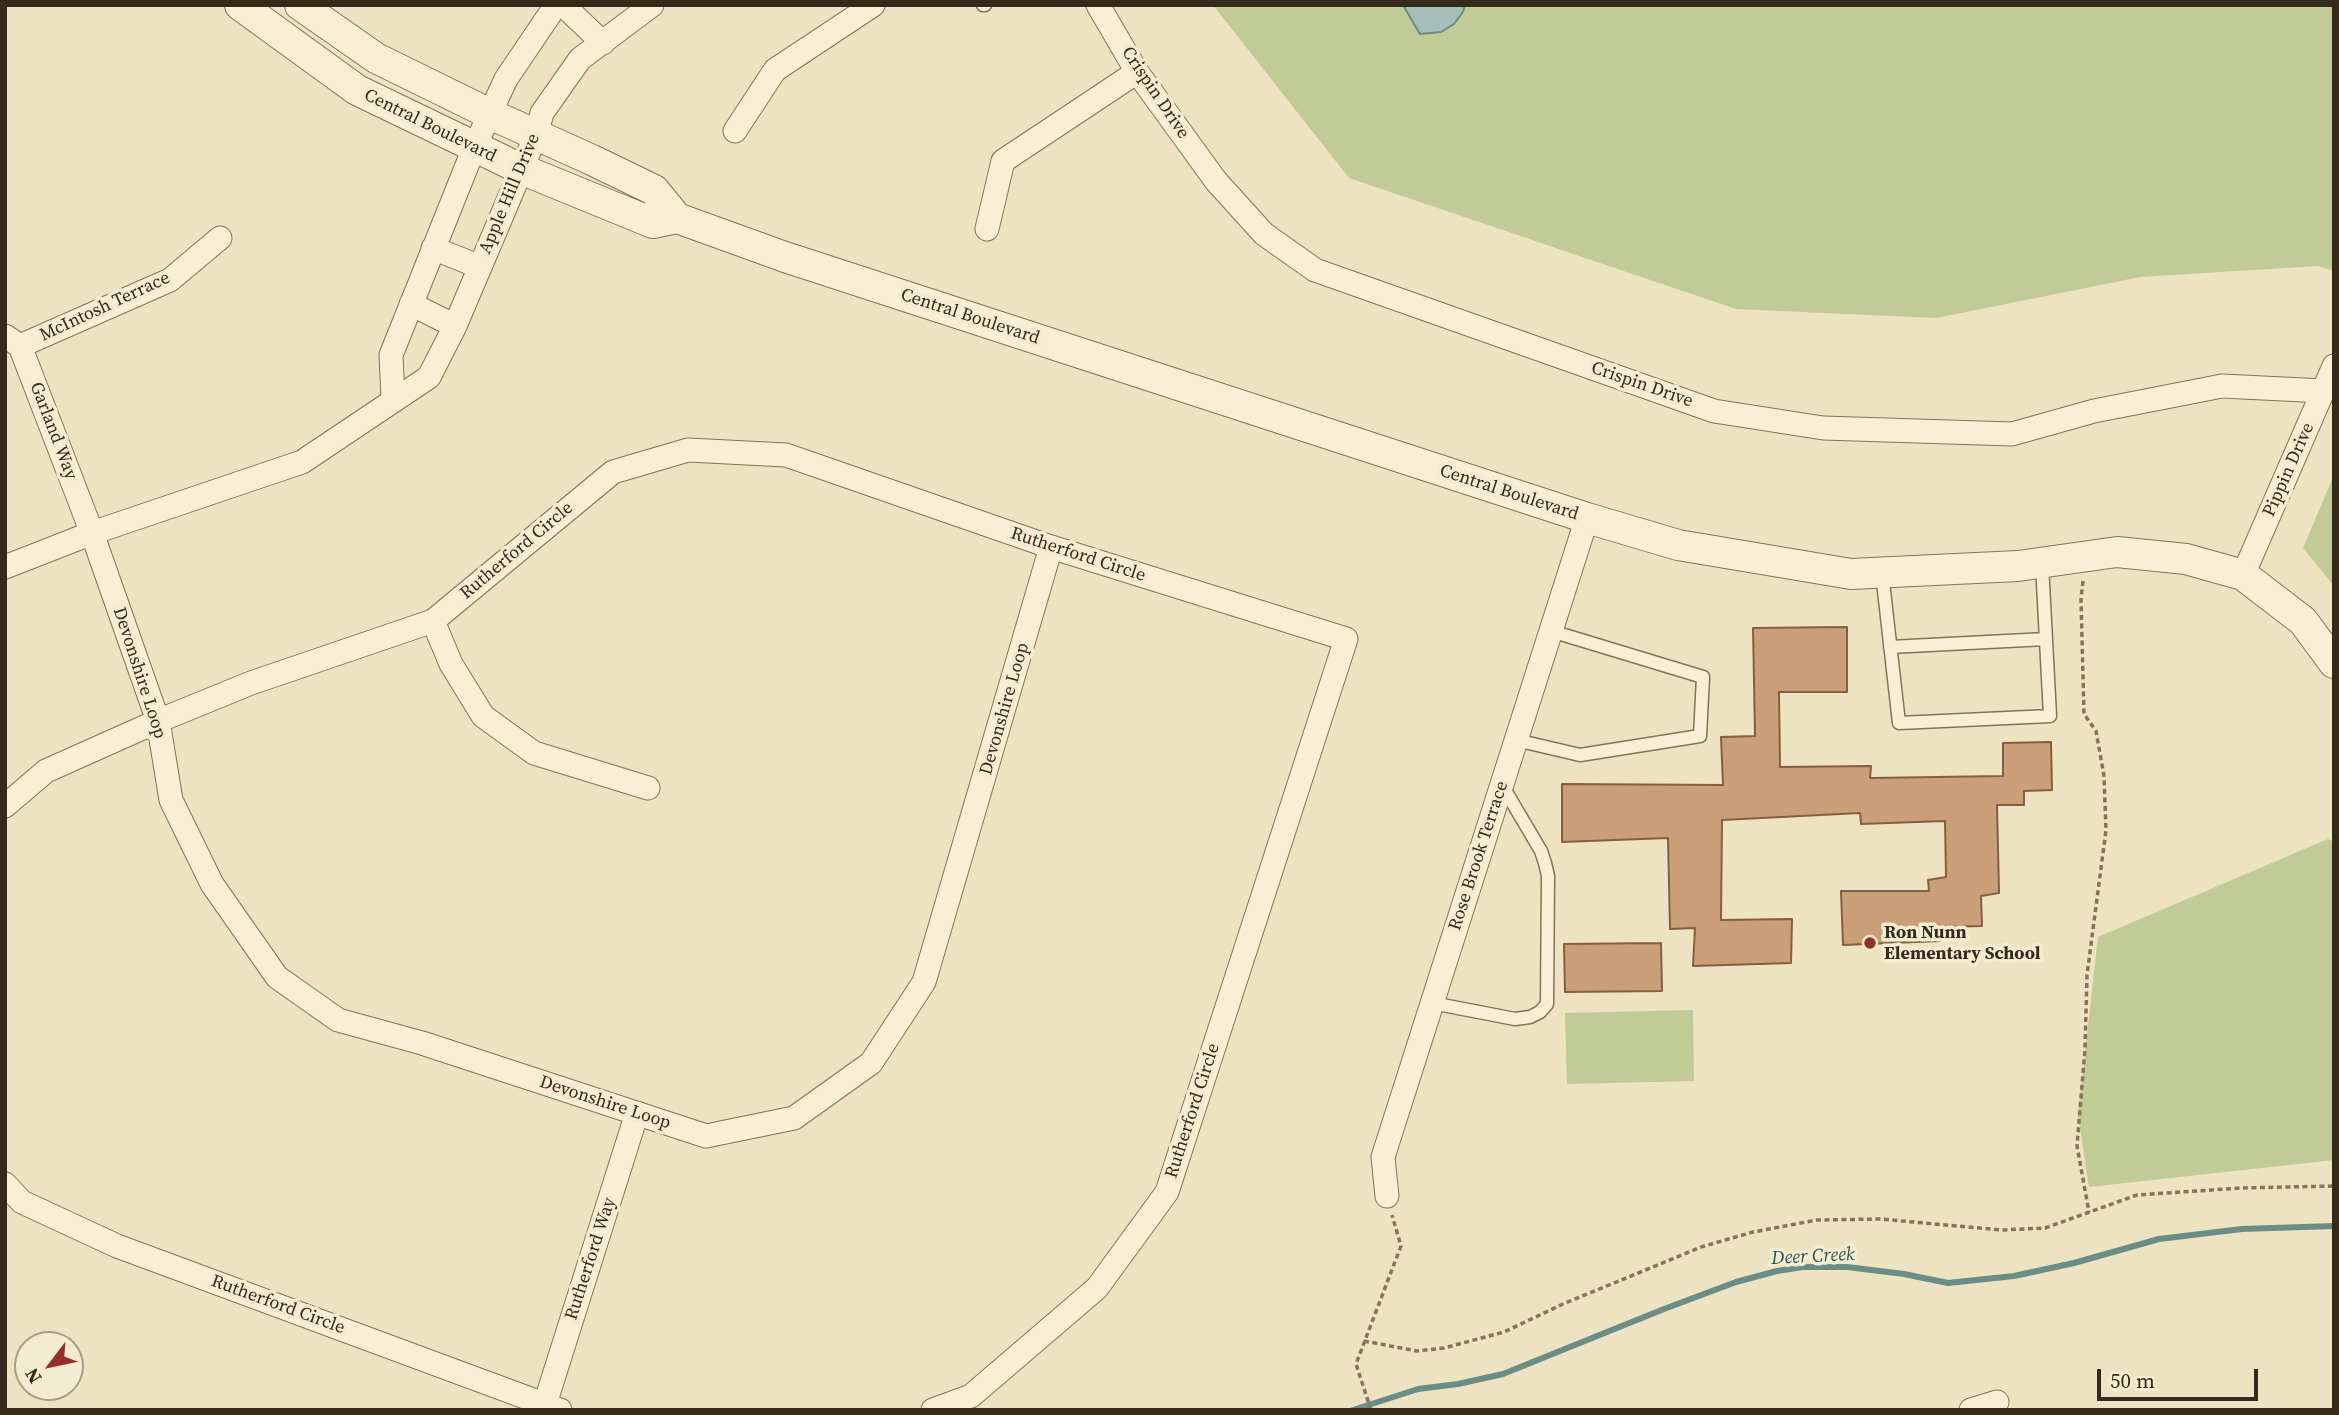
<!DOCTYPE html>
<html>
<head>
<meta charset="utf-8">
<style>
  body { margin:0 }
  #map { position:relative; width:2339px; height:1415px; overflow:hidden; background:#ede2c1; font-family:"Source Serif 4",serif }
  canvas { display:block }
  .frame { position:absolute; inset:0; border:7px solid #362a1d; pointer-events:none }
  .north { position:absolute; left:14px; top:1331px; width:70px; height:70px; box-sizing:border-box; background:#f4ecd0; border:2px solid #a89e88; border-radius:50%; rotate:238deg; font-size:19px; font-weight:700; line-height:28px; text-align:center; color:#362a1d }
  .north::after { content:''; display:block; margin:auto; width:24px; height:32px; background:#942f2a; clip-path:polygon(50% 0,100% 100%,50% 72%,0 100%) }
  .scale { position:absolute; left:2097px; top:1369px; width:161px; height:32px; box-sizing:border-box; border:4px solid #362a1d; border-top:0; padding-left:9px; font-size:21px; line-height:24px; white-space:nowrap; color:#362a1d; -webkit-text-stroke:5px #f4ecd0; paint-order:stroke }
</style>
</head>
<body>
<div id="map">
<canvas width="2339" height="1415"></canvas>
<div class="frame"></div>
<div class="north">N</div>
<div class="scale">50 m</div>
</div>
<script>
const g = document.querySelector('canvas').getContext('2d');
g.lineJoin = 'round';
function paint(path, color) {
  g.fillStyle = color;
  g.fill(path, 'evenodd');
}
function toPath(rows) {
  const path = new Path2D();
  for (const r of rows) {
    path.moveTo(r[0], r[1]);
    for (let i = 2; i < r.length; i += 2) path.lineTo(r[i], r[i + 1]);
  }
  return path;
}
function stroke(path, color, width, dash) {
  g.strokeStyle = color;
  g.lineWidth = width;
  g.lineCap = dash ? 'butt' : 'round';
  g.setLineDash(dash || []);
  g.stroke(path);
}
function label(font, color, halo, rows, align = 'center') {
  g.font = font + ' "Source Serif 4",serif';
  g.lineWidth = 7;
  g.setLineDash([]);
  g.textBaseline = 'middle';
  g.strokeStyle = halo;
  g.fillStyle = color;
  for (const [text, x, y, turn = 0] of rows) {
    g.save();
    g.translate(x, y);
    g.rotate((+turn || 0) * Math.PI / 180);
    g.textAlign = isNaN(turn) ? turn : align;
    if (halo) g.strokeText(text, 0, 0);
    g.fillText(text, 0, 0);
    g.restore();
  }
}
paint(toPath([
  [1213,5,2334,5,2334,271,2318,266,2140,277,1936,318,1736,309,1349,178],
  [2334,475,2334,586,2303,548],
  [2328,839,2334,842,2334,1160,2089,1187,2078,1116,2098,937],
  [1693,1010,1694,1081,1567,1084,1565,1013]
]), '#c1cb95');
const water = toPath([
  [1403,5,1465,5,1463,12,1454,24,1441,32,1420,34,1403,5]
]);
paint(water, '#a4bfb9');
stroke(water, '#6b8d86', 2);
stroke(toPath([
  [1353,1410,1418,1389,1458,1384,1503,1374,1664,1309,1736,1282,1777,1271,1803,1267,1847,1267,1904,1274,1948,1283,2014,1276,2074,1263,2159,1239,2242,1229,2334,1226]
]), '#6b8d86', 6);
const building = toPath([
  [1847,627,1847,692,1779,692,1780,767,1871,766,1870,778,2003,776,2003,743,2051,742,2052,790,2024,791,2024,805,1997,805,1999,893,1981,896,1982,926,1940,927,1940,941,1843,945,1841,891,1929,891,1928,880,1946,877,1945,821,1861,824,1860,813,1722,820,1721,920,1792,919,1791,963,1693,966,1695,928,1670,929,1668,838,1562,842,1562,784,1723,785,1721,737,1755,736,1753,628,1847,627],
  [1661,943,1662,991,1565,992,1564,944,1661,943]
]);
paint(building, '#ca9f77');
stroke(building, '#855f3f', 2);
const service = toPath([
  [983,5,985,5],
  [1882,573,1899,723,2050,716,2042,564],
  [1890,647,2046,639],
  [1516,740,1580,755,1700,736,1703,677,1551,631],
  [1432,1003,1515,1019,1530,1017,1540,1012,1547,1004,1548,876,1545,863,1541,851,1502,785]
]);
const minor = toPath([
  [563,5,603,43],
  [1098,5,1137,72,1216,181,1264,234,1315,270,1714,411,1823,428,2012,434,2094,411,2222,386,2324,391],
  [735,131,775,70,873,5],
  [987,229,1003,161,1137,72],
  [433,248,480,267],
  [411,304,455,326],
  [5,336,20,346,92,533,158,721,171,800,212,884,277,977,338,1020,422,1043,706,1136,794,1118,871,1063,924,982,1051,547],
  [20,346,170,280,220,238],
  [393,399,391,355,474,148,506,79,556,5],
  [5,567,92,533,302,462,429,377,455,326,536,135,542,113,580,59,652,5],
  [2243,575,2334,366],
  [433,621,451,664,483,716,534,753,648,788],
  [5,806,46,771,158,721,251,683,433,621,613,472,688,450,786,455,1051,547,1346,639,1167,1192,1097,1288,971,1396,933,1410],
  [5,1184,22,1202,117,1246,560,1410],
  [1387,1196,1383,1157,1587,518],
  [545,1404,637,1113],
  [1971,1410,1997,1402]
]);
const tertiary = toPath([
  [240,5,357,90,521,169,653,223,677,218,785,257,1587,518,1678,545,1851,574,2018,566,2117,552,2186,559,2243,575,2303,621,2334,663],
  [300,5,376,58,490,114,592,160,654,190,677,218]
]);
stroke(service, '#867359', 15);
stroke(minor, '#867359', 25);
stroke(tertiary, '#867359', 32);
stroke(toPath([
  [2083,581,2081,599,2084,714,2096,731,2104,776,2106,830,2087,975,2085,1049,2077,1146,2089,1212],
  [1364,1341,1417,1351,1444,1348,1504,1332,1563,1304,1701,1247,1753,1232,1817,1220,1880,1219,2002,1230,2045,1228,2137,1195,2241,1188,2334,1186],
  [1371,1410,1356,1364,1401,1246,1392,1215]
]), '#867359', 3.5, [5, 3.5]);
stroke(service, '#f8efd4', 12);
stroke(minor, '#f8efd4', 23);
stroke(tertiary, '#f8efd4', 30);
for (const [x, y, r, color] of [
  [1870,943,7,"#942f2a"]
]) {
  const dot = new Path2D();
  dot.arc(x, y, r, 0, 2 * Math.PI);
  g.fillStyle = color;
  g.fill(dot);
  stroke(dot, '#f4ecd0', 2.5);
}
label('18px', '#362a1d', '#f4ecd0', [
  ["Crispin Drive",1155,93,56],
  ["Central Boulevard",430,126,26],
  ["Apple Hill Drive",510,194,-67],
  ["McIntosh Terrace",105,307,-25],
  ["Central Boulevard",970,317,18],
  ["Crispin Drive",1642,385,19],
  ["Garland Way",53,431,69],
  ["Pippin Drive",2289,470,-66],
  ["Central Boulevard",1509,493,18],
  ["Rutherford Circle",517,551,-40],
  ["Rutherford Circle",1078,555,18],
  ["Devonshire Loop",139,673,72],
  ["Devonshire Loop",1005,709,-74],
  ["Rose Brook Terrace",1479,856,-72],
  ["Devonshire Loop",605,1103,18],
  ["Rutherford Circle",1193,1111,-72],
  ["Rutherford Way",591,1259,-72],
  ["Rutherford Circle",278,1305,20]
]);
label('bold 18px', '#362a1d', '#f4ecd0', [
  ["Ron Nunn",1884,933],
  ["Elementary School",1884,954]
], 'left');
label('italic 19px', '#2c5555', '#f4ecd0', [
  ["Deer Creek",1813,1257,-3]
]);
</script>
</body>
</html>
